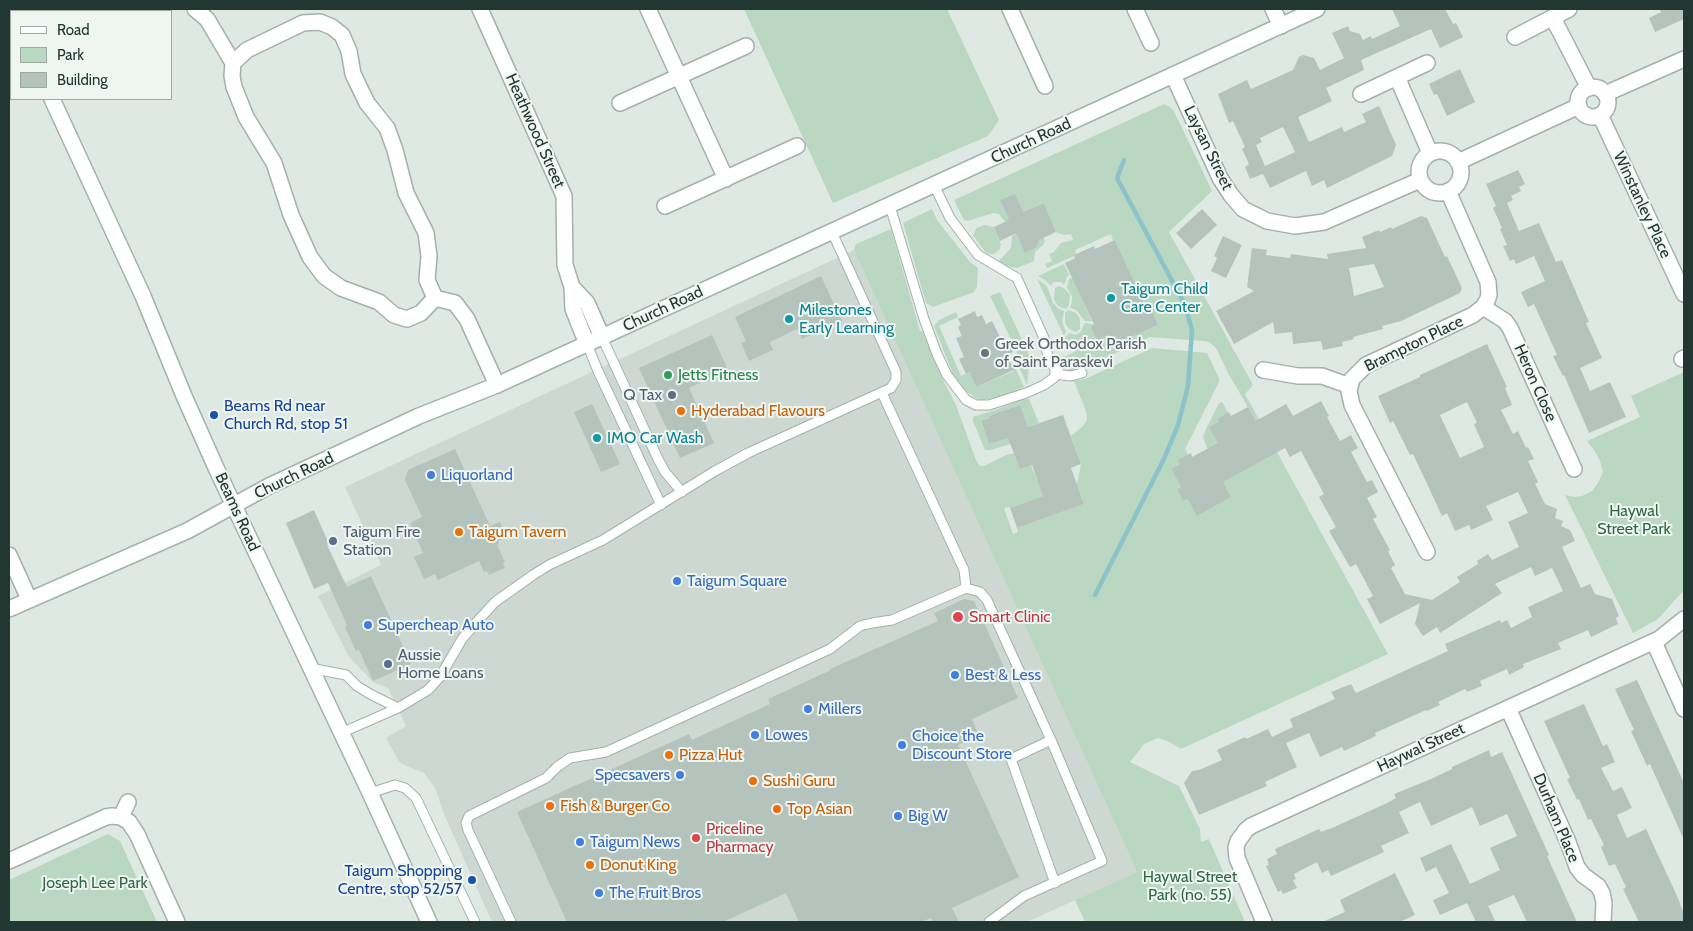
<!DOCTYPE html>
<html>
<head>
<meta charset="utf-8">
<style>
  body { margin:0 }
  #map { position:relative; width:1693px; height:931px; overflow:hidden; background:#dfe9e4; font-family:Cabin,sans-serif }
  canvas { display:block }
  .frame { position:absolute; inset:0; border:10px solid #223731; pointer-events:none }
  .legend { position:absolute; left:10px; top:10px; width:162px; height:90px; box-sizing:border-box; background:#eff6f2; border:1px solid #9daaa5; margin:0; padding:6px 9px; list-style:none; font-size:15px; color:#223731 }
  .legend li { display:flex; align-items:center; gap:10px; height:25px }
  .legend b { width:25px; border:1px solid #9daaa5 }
</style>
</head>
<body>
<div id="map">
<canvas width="1693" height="931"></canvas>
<div class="frame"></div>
<ul class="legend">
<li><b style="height:6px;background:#fff"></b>Road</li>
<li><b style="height:14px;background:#bad8c1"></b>Park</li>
<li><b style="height:14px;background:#b5c3bd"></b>Building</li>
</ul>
</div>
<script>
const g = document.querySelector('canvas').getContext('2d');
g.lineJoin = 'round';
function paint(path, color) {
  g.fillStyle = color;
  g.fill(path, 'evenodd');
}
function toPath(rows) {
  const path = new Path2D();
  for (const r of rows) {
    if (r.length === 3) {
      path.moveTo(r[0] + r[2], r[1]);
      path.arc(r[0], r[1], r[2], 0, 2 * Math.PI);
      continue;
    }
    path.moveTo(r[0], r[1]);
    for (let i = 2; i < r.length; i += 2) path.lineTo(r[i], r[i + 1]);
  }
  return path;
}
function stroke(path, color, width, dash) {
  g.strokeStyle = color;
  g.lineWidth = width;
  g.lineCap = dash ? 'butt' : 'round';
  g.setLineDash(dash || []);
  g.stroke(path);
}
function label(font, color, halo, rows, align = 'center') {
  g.font = font + ' Cabin,sans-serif';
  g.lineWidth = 4;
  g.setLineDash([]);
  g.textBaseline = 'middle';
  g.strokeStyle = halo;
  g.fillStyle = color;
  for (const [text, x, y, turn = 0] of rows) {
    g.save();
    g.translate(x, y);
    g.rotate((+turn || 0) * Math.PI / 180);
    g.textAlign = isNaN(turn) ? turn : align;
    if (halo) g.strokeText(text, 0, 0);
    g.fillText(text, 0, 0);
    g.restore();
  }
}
paint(toPath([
  [854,250,1137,872,1027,922,492,922,444,814,435,788,424,773,402,764,398,760,386,738,406,726,388,688,373,682,349,657,318,596,381,565,345,487]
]), '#ced8d3');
paint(toPath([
  [744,9,947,9,999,120,988,136,833,203],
  [1164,104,1170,107,1174,111,1212,191,1169,232,1253,385,1245,394,1388,654,1181,749,1170,742,1158,738,1144,744,1130,762,1179,786,1200,829,1201,842,1209,839,1245,922,1085,922,1075,900,1137,872,854,250,856,244,891,229,920,331,922,331,945,384,956,405,976,460,980,466,984,466,1006,455,1014,453,1020,469,1031,465,1037,480,1064,471,1063,489,1010,508,1009,507,1004,508,1013,534,1018,532,1017,528,1084,504,1077,484,1081,464,1071,436,1083,426,1087,420,1086,411,1074,381,1085,379,1152,348,1207,353,1219,378,1219,382,1185,449,1188,455,1180,464,1171,469,1181,487,1177,490,1183,501,1192,496,1198,515,1231,497,1225,486,1221,488,1203,437,1205,431,1219,403,1222,402,1228,413,1217,419,1219,422,1260,428,1228,373,1216,348,1209,342,1204,341,1150,337,1079,370,1072,371,1061,368,1056,361,1074,352,1077,348,1071,342,1055,349,1055,346,1065,341,1064,339,1069,333,1075,335,1080,333,1085,323,1092,324,1090,326,1097,341,1109,335,1114,345,1158,325,1150,307,1145,308,1115,240,1113,241,1111,234,1075,250,1076,254,1074,256,1047,268,1045,264,1052,261,1049,254,1054,252,1061,243,1073,240,1071,234,1064,235,1056,232,1044,203,1023,212,1002,203,1009,219,1007,221,1005,222,999,214,993,213,968,221,964,220,954,200],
  [932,209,937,220,970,262,978,268,977,287,974,292,933,307,926,303,903,223],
  [985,225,994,227,1001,244,1000,249,994,254,989,254,985,252,973,235,977,228],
  [1040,228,1045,241,1043,245,1035,252,1034,261,1017,268,1007,266,999,261,1011,248,1012,235,1017,235,1027,252,1036,248],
  [1064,264,1069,275,1067,277,1065,283,1063,285,1062,282,1054,282,1051,286,1045,280,1038,276],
  [1073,277,1092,321,1085,321,1076,310,1070,308,1072,302,1072,296,1067,288,1069,279],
  [1037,279,1047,286,1053,303,1059,309,1064,311,1062,322,1066,332,1064,336],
  [1059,286,1065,289,1070,295,1069,305,1066,309,1058,306,1054,299,1055,288],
  [1000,292,1030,357,1027,385,1018,365,1019,359,1016,350,990,296],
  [1068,310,1076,313,1080,319,1080,329,1076,332,1069,329,1065,323,1065,313],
  [956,312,958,317,939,326,961,376,970,372,976,387,1014,371,1011,364,1013,363,1024,387,996,398,981,400,974,397,961,387,954,377,934,326,939,320],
  [1684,372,1684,590,1658,619,1633,633,1565,495,1574,497,1582,496,1592,491,1598,483,1603,472,1600,461,1596,453,1587,441,1640,417,1631,396],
  [1022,399,1029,399,1039,423,1028,427,1019,405,996,413,981,422,989,444,1015,435,1018,442,990,450,985,450,973,421,973,417,998,409],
  [108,834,120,841,157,922,9,922,9,880]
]), '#bad8c1');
stroke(toPath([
  [1095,595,1164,459,1178,425,1188,386,1192,330,1185,305,1117,178,1124,160]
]), '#8cc2c9', 4.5);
paint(toPath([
  [1392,9,1445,9,1453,24,1456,23,1463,37,1440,48,1431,29,1361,60,1364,70,1326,88,1332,101,1298,117,1309,142,1342,127,1344,132,1366,122,1362,114,1379,106,1396,145,1392,156,1327,188,1324,180,1312,186,1306,171,1270,188,1263,174,1250,179,1245,167,1249,164,1242,149,1245,147,1233,121,1229,123,1218,94,1247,80,1251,89,1293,70,1299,57,1303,55,1314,58,1320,70,1344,58,1332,33,1348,26,1350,31,1360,34,1363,40,1371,36,1372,39,1400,26],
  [1283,127,1295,152,1265,166,1256,145,1262,142,1260,138],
  [1660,9,1684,9,1684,19,1655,32,1649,18,1661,12],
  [1460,69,1475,102,1447,116,1437,94,1434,95,1429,84],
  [1518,170,1525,184,1519,187,1521,191,1511,196,1513,200,1507,203,1519,231,1539,223,1556,262,1562,260,1589,322,1586,323,1602,358,1580,368,1590,391,1610,382,1626,417,1589,433,1564,375,1563,376,1553,356,1557,355,1534,304,1528,307,1521,292,1545,281,1534,256,1516,264,1514,259,1510,261,1503,246,1507,245,1500,229,1502,228,1493,208,1496,206,1486,184],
  [1015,194,1023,212,1044,203,1056,232,1039,240,1036,248,1025,253,1017,235,1014,234,1000,241,994,227,1007,221,1006,220,1009,219,1000,200],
  [1202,209,1217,225,1191,249,1176,233],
  [1421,216,1427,218,1445,257,1447,256,1462,288,1460,293,1401,321,1382,326,1383,329,1353,337,1354,339,1342,342,1343,346,1323,350,1321,341,1293,344,1292,332,1275,334,1273,322,1234,344,1216,311,1254,291,1247,287,1252,248,1267,250,1266,255,1290,258,1291,254,1328,259,1327,254,1366,248,1362,237,1379,230,1380,232,1391,227,1392,229],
  [1374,264,1384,287,1354,296,1349,268],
  [1223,236,1242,245,1226,278,1211,271,1217,258,1214,256],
  [1115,240,1146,308,1150,306,1158,325,1114,345,1109,335,1097,341,1090,326,1094,324,1065,263,1075,258,1074,255,1094,246,1095,249],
  [821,276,842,321,802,339,797,329,770,342,773,350,749,361,741,343,746,341,735,317],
  [975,311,977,317,982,315,986,324,992,321,1001,339,1005,336,1013,352,1007,355,1014,370,976,387,970,372,966,374,959,359,964,357,956,338,962,336,958,327,961,325,958,319],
  [712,335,728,370,689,388,714,443,680,458,639,368],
  [1487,344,1507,387,1505,388,1512,405,1501,410,1513,434,1518,431,1526,448,1528,447,1534,459,1528,461,1538,482,1535,484,1545,504,1557,509,1555,518,1563,521,1561,526,1570,530,1575,541,1562,547,1581,588,1590,584,1595,594,1612,599,1619,616,1616,618,1618,624,1591,637,1588,630,1558,643,1561,649,1523,664,1524,667,1509,675,1507,669,1480,681,1482,686,1467,692,1465,689,1438,702,1440,705,1427,711,1426,710,1375,733,1376,736,1344,751,1342,747,1320,757,1309,733,1286,743,1297,767,1265,782,1267,786,1199,815,1184,783,1192,771,1199,770,1222,760,1217,750,1245,737,1246,739,1268,729,1272,737,1293,727,1290,719,1335,699,1331,692,1351,684,1356,693,1448,651,1445,644,1500,620,1501,623,1507,620,1511,628,1532,617,1528,607,1563,591,1552,568,1535,576,1531,567,1495,584,1502,593,1440,633,1437,627,1423,636,1415,624,1420,603,1380,624,1367,599,1373,596,1356,564,1350,567,1329,531,1336,527,1319,497,1324,494,1301,451,1290,457,1285,448,1223,482,1231,497,1197,516,1188,499,1183,501,1177,490,1181,487,1171,469,1180,464,1178,460,1191,453,1192,457,1218,443,1209,427,1219,422,1217,419,1229,412,1231,416,1248,407,1256,421,1286,404,1293,416,1321,401,1329,416,1327,417,1340,441,1351,435,1358,448,1351,452,1367,482,1372,480,1378,492,1367,498,1377,517,1373,519,1390,550,1388,551,1395,565,1391,568,1405,594,1432,600,1460,582,1457,577,1478,564,1477,561,1488,554,1492,560,1519,547,1508,522,1528,513,1518,492,1486,506,1493,520,1471,530,1469,525,1455,531,1447,513,1442,516,1413,454,1410,455,1393,421,1390,423,1378,396,1420,377,1420,375],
  [1467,402,1477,423,1474,424,1484,447,1460,458,1440,415],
  [592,404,620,464,601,472,574,412],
  [1020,405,1028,427,1063,415,1081,464,1071,468,1084,504,1017,528,1010,508,1043,496,1032,465,1020,469,1008,438,989,444,981,421,989,418,988,417,996,413],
  [455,449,490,526,500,522,507,537,498,541,499,544,497,545,505,562,503,564,505,568,489,575,487,571,484,572,479,561,438,580,435,574,424,579,414,557,423,553,410,523,422,517,405,480,408,470],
  [314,510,329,544,327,545,347,587,371,576,411,664,373,681,359,650,356,651,345,627,347,625,328,583,314,589,286,523],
  [964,599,974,601,1018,698,972,719,979,736,958,745,1019,877,952,908,959,922,933,922,931,918,921,922,799,922,786,893,723,922,567,922,517,812,689,734,692,740,770,704,768,699,831,670,830,669,938,621,934,613],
  [1637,680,1684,783,1684,840,1650,764,1647,766,1631,731,1634,730,1615,689],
  [1584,704,1603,746,1607,744,1615,762,1601,768,1613,791,1622,787,1632,808,1617,815,1627,838,1646,829,1678,898,1684,914,1684,922,1639,922,1623,889,1626,887,1615,864,1609,866,1601,847,1604,845,1591,819,1588,820,1579,799,1577,800,1567,779,1570,778,1544,721],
  [1489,750,1491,757,1502,752,1549,855,1547,856,1577,922,1527,922,1514,895,1488,906,1496,922,1476,922,1467,903,1440,915,1433,900,1449,893,1436,867,1426,872,1420,858,1451,844,1470,884,1500,870,1490,848,1517,836,1507,814,1480,826,1472,807,1431,826,1420,802,1399,812,1409,833,1381,846,1384,852,1331,876,1328,870,1322,873,1317,862,1294,874,1296,879,1293,880,1297,888,1283,894,1281,890,1278,892,1266,866,1269,865,1267,859,1277,854,1275,849,1319,829,1321,832,1332,828,1385,804,1396,798,1394,794,1431,779,1452,769,1452,767],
  [1395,873,1415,915,1400,922,1322,922,1345,912,1340,900]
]), '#b5c3bd');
const lane = toPath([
  [934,185,950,218,978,255,1017,278,1044,338,1048,357,1055,369,1062,375,1071,376,1082,373],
  [890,206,924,319,937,354,947,375,966,400,976,405,989,405,1026,393,1044,385,1055,377,1055,369],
  [602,337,658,459,665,472,682,492],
  [587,344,598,371,661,505],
  [882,393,964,570,966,588],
  [310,668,346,675,357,686,370,694,398,708],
  [341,733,398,708,428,690,440,677,462,639,474,625,495,602,533,575,549,565,603,540,715,471,748,453,891,388,896,380,896,372,832,232],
  [1051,740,1011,759,1055,883],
  [370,793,395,785,405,788,416,798,475,922],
  [511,922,468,830,466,823,469,816,546,778,557,767,570,758,606,752,830,649,860,626,872,623,892,620,966,588,980,592,987,600,1051,740,1102,861,1024,896,989,922]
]);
const street = toPath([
  [195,9,207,19,233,63],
  [480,9,564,196,565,265,572,287,573,309,587,344],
  [648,9,726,179],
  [1010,9,1045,86],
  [1135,9,1151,43],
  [1273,9,1281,26],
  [1553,18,1589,88],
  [1515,37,1569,9],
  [1173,75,1220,178,1231,195,1243,209,1267,221,1295,226,1324,222,1420,180],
  [1397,77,1430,153],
  [1593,102,15],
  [1361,94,1427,63],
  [1605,94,1684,59],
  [620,103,746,46],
  [1600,115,1684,294],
  [1440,172,21],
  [1458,162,1579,106],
  [665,206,797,146],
  [572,287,587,303,602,337],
  [435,298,427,280,429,256,426,233,406,193,395,150,387,128,367,103,353,74,349,51,342,35,332,27,320,22,303,23,247,50,233,63,232,76,234,87,246,117,274,163,291,215,310,257,324,276,341,288,379,302,394,315,407,319,421,313,435,298,455,303,467,319,497,385],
  [1483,307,1505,321,1510,328,1574,469],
  [1682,359,1684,358],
  [1263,370,1298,376,1322,376,1350,386],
  [1427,552,1352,405,1349,391,1352,379,1366,365,1473,315,1483,307,1487,301,1489,295,1488,282,1448,191],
  [9,555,29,599],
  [1654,642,1684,709],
  [1508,708,1568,842,1577,867,1583,875,1598,886,1602,893,1604,903,1603,922],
  [121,817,129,822,137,834,177,922],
  [9,861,106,817,112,816,121,817,128,802],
  [1264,922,1237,858,1236,847,1238,841,1246,830,1251,826,1659,639,1684,619]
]);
const secondary = toPath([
  [11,9,12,11],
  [52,99,143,296,184,396,217,470,370,793,429,922],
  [9,609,187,531,269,486,419,416,497,385,1317,9]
]);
stroke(lane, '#a3b0ab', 11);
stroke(street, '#a3b0ab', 18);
stroke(secondary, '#a0b3ac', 18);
stroke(lane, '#fff', 9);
stroke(street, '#fff', 15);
stroke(secondary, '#fff', 15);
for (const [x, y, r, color] of [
  [1111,298,5,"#0f9aa8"],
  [789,319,5,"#0f9aa8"],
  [985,353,5,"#6b7280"],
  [668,375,5,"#2e9e5b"],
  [672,395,5,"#5c6f8a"],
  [681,411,5,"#e8710a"],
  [214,415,5,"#1a4fb4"],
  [597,438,5,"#0f9aa8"],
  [431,475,5,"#3f7fe0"],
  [459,532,5,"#e8710a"],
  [333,541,5,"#5c6f8a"],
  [677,581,5,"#3f7fe0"],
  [958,617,6,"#e0444e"],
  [368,625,5,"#3f7fe0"],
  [388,664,5,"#5c6f8a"],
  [955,675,5,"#3f7fe0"],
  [808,709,5,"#3f7fe0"],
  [755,735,5,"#3f7fe0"],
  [902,745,5,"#3f7fe0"],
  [669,755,5,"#e8710a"],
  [680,775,5,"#3f7fe0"],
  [753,781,5,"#e8710a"],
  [550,806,5,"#e8710a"],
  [777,809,5,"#e8710a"],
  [898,816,5,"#3f7fe0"],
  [696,838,5,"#e0444e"],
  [580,842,5,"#3f7fe0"],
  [590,865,5,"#e8710a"],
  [472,880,5,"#1a4fb4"],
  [599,893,5,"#3f7fe0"]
]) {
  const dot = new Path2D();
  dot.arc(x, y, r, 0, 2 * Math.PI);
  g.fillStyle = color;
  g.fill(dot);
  stroke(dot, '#eff6f2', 2);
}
label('16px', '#223731', '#eff6f2', [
  ["Heathwood Street",535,131,66],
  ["Church Road",1031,141,-25],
  ["Laysan Street",1208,148,64],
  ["Winstanley Place",1642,205,65],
  ["Church Road",663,309,-25],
  ["Brampton Place",1414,344,-26],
  ["Heron Close",1535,383,66],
  ["Church Road",294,476,-26],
  ["Beams Road",237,512,65],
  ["Haywal Street",1421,748,-25],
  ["Durham Place",1556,818,67]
]);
label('16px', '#0d838f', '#eff6f2', [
  ["Taigum Child",1121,289],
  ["Care Center",1121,307],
  ["Milestones",799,310],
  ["Early Learning",799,328],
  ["IMO Car Wash",607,438]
], 'left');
label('16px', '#5b616d', '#eff6f2', [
  ["Greek Orthodox Parish",995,344],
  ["of Saint Paraskevi",995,362]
], 'left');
label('16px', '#27864d', '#eff6f2', [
  ["Jetts Fitness",678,375]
], 'left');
label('16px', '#4e5e75', '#eff6f2', [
  ["Q Tax",662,395,"right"],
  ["Taigum Fire",343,532],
  ["Station",343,550],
  ["Aussie",398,655],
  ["Home Loans",398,673]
], 'left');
label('16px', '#164399', '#eff6f2', [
  ["Beams Rd near",224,406],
  ["Church Rd, stop 51",224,424],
  ["Taigum Shopping",462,871,"right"],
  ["Centre, stop 52/57",462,889,"right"]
], 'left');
label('16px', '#c56008', '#eff6f2', [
  ["Hyderabad Flavours",691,411],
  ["Taigum Tavern",469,532],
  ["Pizza Hut",679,755],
  ["Sushi Guru",763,781],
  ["Fish & Burger Co",560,806],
  ["Top Asian",787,809],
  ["Donut King",600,865]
], 'left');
label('16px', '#366cbe', '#eff6f2', [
  ["Liquorland",441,475],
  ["Taigum Square",687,581],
  ["Supercheap Auto",378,625],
  ["Best & Less",965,675],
  ["Millers",818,709],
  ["Lowes",765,735],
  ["Choice the",912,736],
  ["Discount Store",912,754],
  ["Specsavers",670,775,"right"],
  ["Big W",908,816],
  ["Taigum News",590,842],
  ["The Fruit Bros",609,893]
], 'left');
label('16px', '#306a45', '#eff6f2', [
  ["Haywal",1634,511],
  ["Street Park",1634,529],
  ["Haywal Street",1190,877],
  ["Park (no. 55)",1190,895],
  ["Joseph Lee Park",95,883]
]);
label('16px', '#be3a42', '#eff6f2', [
  ["Smart Clinic",969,617],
  ["Priceline",706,829],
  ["Pharmacy",706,847]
], 'left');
</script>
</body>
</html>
